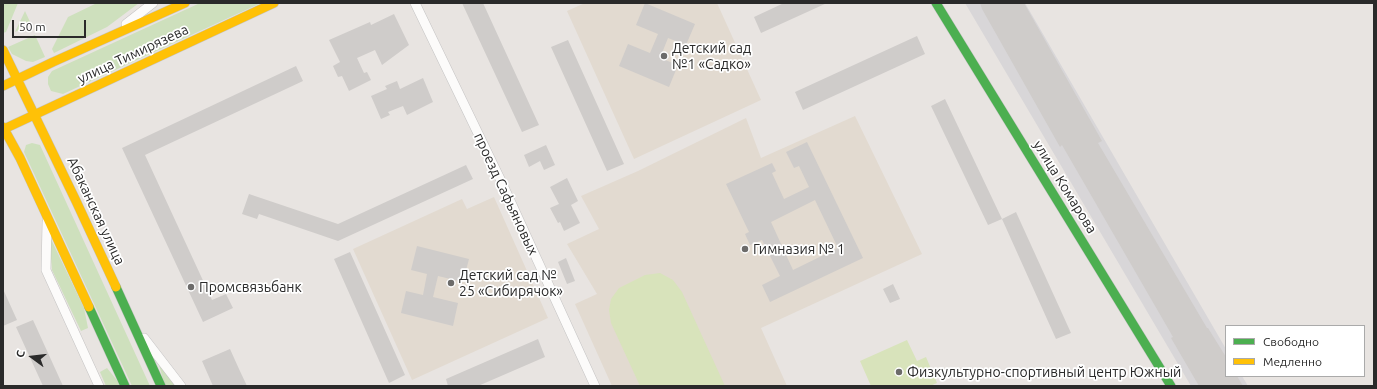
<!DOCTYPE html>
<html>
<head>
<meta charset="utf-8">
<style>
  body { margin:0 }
  #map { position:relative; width:1377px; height:389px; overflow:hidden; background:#e8e4e1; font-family:Ubuntu,sans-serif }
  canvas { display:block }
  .frame { position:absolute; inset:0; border:4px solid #2a2a2a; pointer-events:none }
  .legend { position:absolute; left:1225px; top:325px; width:140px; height:52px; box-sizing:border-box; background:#fff; border:1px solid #aaa; margin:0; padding:5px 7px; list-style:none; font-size:12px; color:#2a2a2a }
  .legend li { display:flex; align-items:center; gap:8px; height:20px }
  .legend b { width:20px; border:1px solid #aaa }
  .north { position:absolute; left:12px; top:337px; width:40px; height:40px; -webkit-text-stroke:3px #fff; paint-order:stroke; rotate:285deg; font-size:11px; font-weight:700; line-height:16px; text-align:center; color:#2a2a2a }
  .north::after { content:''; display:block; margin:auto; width:14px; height:18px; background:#2a2a2a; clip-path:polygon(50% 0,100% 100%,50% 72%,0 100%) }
  .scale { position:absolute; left:12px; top:20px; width:74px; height:18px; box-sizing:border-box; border:2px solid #2a2a2a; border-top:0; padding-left:5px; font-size:12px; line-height:14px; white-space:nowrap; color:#2a2a2a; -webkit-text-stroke:3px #fff; paint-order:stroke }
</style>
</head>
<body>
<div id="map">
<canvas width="1377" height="389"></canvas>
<div class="frame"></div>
<ul class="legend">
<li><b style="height:5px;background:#4caf50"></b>Свободно</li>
<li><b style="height:5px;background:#ffc107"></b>Медленно</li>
</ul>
<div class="north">С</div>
<div class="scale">50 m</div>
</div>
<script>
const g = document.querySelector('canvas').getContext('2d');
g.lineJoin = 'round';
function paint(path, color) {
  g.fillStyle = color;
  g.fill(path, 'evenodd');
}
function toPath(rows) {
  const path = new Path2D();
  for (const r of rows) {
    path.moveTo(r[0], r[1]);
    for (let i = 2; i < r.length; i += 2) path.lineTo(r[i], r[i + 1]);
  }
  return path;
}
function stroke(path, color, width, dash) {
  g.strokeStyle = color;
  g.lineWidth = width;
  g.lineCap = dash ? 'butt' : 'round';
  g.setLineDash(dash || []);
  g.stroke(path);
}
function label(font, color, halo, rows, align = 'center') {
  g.font = font + ' Ubuntu,sans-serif';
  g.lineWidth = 3.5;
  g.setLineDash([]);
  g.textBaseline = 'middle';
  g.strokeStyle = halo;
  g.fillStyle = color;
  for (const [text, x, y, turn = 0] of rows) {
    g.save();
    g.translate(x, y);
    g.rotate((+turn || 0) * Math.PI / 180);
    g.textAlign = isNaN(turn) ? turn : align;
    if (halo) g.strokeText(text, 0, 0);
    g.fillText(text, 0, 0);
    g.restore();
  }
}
paint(toPath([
  [965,3,1025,3,1226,349,1226,376,1242,376,1248,386,1191,386]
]), '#d8d6d8');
paint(toPath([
  [585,3,717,3,761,100,634,159,567,11],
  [855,116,922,254,761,328,787,386,612,386,575,304,597,294,567,244,599,229,581,196,638,171,746,118,761,158],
  [494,197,548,318,412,380,353,249,462,199,467,209]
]), '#e2dad0');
paint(toPath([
  [3,3,18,3,6,32,3,33],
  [97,3,139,3,107,27,54,53,52,49,68,17],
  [200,3,261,3,63,94,51,91,48,84,48,77,52,71],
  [25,11,31,24,15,32],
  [35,35,45,57,33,62,26,61,12,54,8,47],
  [32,143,40,145,150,386,132,386,24,152,26,145],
  [49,235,84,308,88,328,81,331,52,270],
  [157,358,176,386,165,386],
  [107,368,120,384,121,386,106,386,100,372]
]), '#cee0bd');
paint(toPath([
  [660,273,673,280,682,292,725,386,640,386,611,323,609,310,611,299,619,288,645,275],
  [907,340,917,361,926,357,937,383,930,386,871,386,860,361]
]), '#d8e3bb');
paint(toPath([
  [462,3,483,3,539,125,522,132],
  [645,3,695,24,686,45,668,38,660,58,678,65,669,87,619,66,628,44,650,53,658,34,636,25],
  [784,3,827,3,761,33,754,17],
  [980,3,1024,3,1102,141,1098,143,1207,328,1208,328,1226,357,1226,376,1237,376,1243,386,1199,386,1171,338,1173,337,1062,145,1060,147,982,9],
  [394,14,409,45,382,65,375,50,357,58,364,73,367,72,371,80,349,91,342,76,338,77,333,66,340,62,329,40,370,22,371,25],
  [917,36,925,54,803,110,795,92],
  [568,40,624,164,607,171,551,47],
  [296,66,303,81,145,155,212,300,226,294,233,308,203,322,122,148],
  [423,78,433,102,407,115,403,106,388,112,390,115,381,119,371,96,387,89,385,86,397,81,400,89],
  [945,99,1002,219,988,225,931,106],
  [807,142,863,258,770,302,762,285,780,276,762,240,750,245,745,234,749,232,726,184,772,163,776,171,772,173,784,199,809,187,799,166,794,168,786,152],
  [815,200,838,248,793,270,771,222],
  [546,145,555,165,544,170,540,161,529,167,524,155],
  [466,165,473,179,338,241,259,214,257,219,242,214,249,194,338,224],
  [567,178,578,201,571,205,580,223,564,231,560,222,558,223,550,208,559,204,550,187],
  [1016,212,1071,333,1056,339,1002,219],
  [417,246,469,259,463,282,438,276,433,297,458,303,453,326,401,313,406,291,423,295,427,274,411,270],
  [350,252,405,375,389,383,334,259],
  [566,258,575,281,567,284,558,262],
  [893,284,900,299,890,303,883,289],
  [3,289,17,320,3,326],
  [33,320,63,386,43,386,16,327],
  [538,339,545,357,478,386,448,386,446,379],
  [230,349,239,369,247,386,213,386,202,361]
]), '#cfccca');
const street = toPath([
  [415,3,502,183,595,386],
  [126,24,153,3],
  [47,222,46,270,99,386],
  [144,338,181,386]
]);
const fast = toPath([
  [936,3,1171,386],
  [116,287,161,386],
  [89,307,125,386]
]);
const slow = toPath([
  [3,50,76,201,116,287],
  [3,86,53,62,185,3],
  [3,127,20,158,89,307],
  [4,129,274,3]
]);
stroke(street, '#c4c3c3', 10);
stroke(fast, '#c4c3c3', 10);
stroke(slow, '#c4c3c3', 10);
stroke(street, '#fcfbfa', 9);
stroke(fast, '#4caf50', 9);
stroke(slow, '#ffc107', 9);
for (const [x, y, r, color] of [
  [664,56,4,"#6c6b6a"],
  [745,249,4,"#6c6b6a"],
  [451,283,4,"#6c6b6a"],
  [191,287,4,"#6c6b6a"],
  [899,372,4,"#6c6b6a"]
]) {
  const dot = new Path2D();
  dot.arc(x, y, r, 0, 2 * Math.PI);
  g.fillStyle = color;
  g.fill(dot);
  stroke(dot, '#fff', 1.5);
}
label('14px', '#2a2a2a', '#fff', [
  ["Детский сад",672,48],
  ["№1 «Cадко»",672,64],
  ["Гимназия № 1",753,249],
  ["Детский сад №",459,275],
  ["25 «Сибирячок»",459,291],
  ["Промсвязьбанк",199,287],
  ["Физкультурно-спортивный центр Южный",907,372]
], 'left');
label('14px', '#2a2a2a', '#fff', [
  ["улица Тимирязева",133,54,-25],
  ["улица Комарова",1065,187,58],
  ["проезд Сафьяновых",506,194,65],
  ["Абаканская улица",96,211,65]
]);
</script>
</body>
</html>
